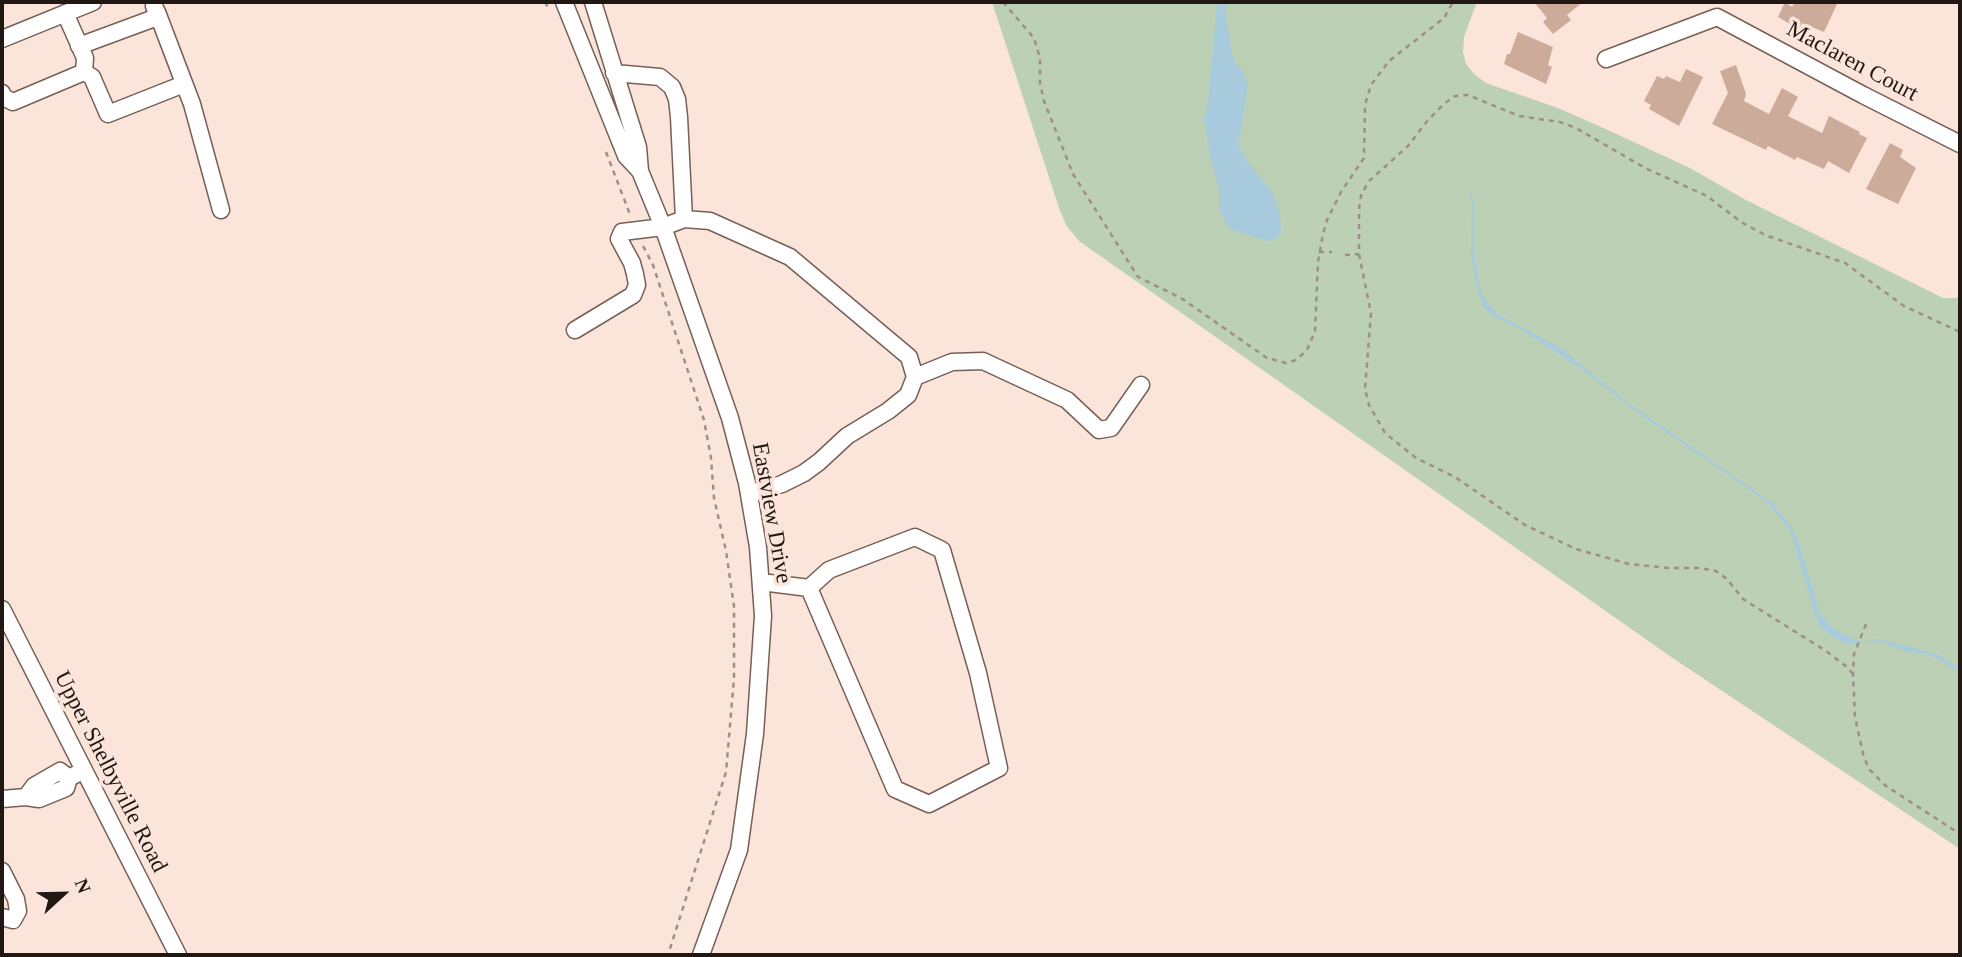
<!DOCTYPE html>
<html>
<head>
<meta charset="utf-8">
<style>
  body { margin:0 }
  #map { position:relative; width:1962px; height:957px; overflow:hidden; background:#fbe5db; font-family:Georgia,serif }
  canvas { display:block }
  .frame { position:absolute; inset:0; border:4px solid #211814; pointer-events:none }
  .north { position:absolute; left:28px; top:859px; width:70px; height:70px; -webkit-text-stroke:5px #fbe5db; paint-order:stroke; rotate:68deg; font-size:19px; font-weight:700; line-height:28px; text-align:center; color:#211814 }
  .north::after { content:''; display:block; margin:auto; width:24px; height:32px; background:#211814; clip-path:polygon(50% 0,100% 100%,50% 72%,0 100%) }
</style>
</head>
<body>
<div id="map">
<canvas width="1962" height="957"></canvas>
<div class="frame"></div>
<div class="north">N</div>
</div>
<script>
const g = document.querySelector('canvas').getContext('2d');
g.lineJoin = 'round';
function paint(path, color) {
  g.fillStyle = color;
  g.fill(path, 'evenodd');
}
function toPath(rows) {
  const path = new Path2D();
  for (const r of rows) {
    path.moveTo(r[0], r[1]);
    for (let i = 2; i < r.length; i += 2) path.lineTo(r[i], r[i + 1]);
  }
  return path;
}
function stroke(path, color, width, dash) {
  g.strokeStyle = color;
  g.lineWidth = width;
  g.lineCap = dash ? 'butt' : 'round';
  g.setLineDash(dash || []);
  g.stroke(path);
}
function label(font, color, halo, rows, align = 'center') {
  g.font = font + ' Georgia,serif';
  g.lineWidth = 7;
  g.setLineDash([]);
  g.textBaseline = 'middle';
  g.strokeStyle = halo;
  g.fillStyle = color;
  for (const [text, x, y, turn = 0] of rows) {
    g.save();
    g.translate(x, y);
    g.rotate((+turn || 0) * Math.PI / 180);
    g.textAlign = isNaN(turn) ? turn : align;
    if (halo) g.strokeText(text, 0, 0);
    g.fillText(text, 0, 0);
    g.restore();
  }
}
paint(toPath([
  [992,2,1477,2,1464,37,1463,52,1466,64,1474,74,1486,83,1558,108,1601,127,1690,168,1744,199,1943,298,1960,298,1960,849,1674,659,1079,241,1066,225,1059,208]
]), '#bbd0b5');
paint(toPath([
  [1217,2,1228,2,1225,10,1232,54,1236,64,1242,70,1248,85,1239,144,1244,157,1273,193,1280,215,1281,233,1275,240,1268,241,1238,232,1227,225,1219,209,1219,189,1210,156,1204,119,1208,104],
  [1469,185,1473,200,1474,250,1479,285,1483,297,1497,314,1559,347,1631,405,1771,502,1793,529,1801,550,1820,614,1832,628,1851,638,1864,642,1878,639,1937,654,1960,669,1960,672,1929,654,1908,652,1880,642,1846,643,1833,637,1819,624,1814,610,1790,530,1766,501,1637,412,1576,365,1523,331,1492,315,1484,307,1479,295,1474,271,1471,256,1472,204]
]), '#a7cbdc');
paint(toPath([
  [1534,2,1583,2,1567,15,1571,20,1553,34,1543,22,1547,18],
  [1785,2,1792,7,1795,2,1838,2,1824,32,1802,23,1799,29,1778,17],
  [1518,32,1553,47,1548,65,1552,67,1546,84,1504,64,1507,54,1510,54],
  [1736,65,1746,94,1744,101,1769,114,1782,88,1798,97,1788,116,1822,133,1829,116,1860,132,1859,134,1867,138,1849,173,1828,161,1824,169,1797,157,1795,160,1768,146,1766,150,1712,124,1728,93,1720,71],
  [1686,69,1703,77,1679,126,1649,109,1651,105,1644,101,1657,76,1664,79,1666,76,1680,82],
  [1890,143,1903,150,1900,157,1916,168,1898,204,1866,189]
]), '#cdab9b');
const minor = toPath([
  [564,2,626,156,640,171],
  [593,2,638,147,640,171,663,227,730,418,747,483,758,547,763,616,755,734,739,850,701,955],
  [157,12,192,104,221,210],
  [2,39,93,2],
  [79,46,152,19,157,12,154,6],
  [1606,59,1717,17,1863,95,1960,144],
  [84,72,92,77,108,114,184,84],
  [614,73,660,77,672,87,677,99,679,117,684,219],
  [2,93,3,97,13,102,84,72,85,58,65,13],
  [575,330,633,295,637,285,635,274,632,263,619,239,622,232,663,227,684,219,710,221,790,257,909,357,915,377,908,395,888,411,847,436,819,462,804,473,782,484,749,494],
  [915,377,952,362,983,361,1067,400,1099,430,1111,428,1141,385],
  [761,582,809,588,895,789,929,804,999,768,978,673,942,550,915,537,829,570,809,588],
  [2,609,178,955],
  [69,778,60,771,34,786,26,797,39,799,66,788,69,778,84,770],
  [2,799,26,797],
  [2,871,16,899,18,911,13,920,2,917]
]);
stroke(minor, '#775f55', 19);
stroke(toPath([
  [545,2,549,9],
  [1003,2,1034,38,1040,58,1040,83,1044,101,1073,174,1138,277,1181,298,1267,358,1286,363,1296,360,1307,350,1315,331,1318,262,1323,234,1327,220,1341,192,1364,158,1365,105,1371,85,1389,61,1444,18,1453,2],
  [606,152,631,217],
  [643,246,653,265,704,420,711,458,714,498,726,551,734,606,734,678,726,772,668,955],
  [1319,252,1332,252],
  [1345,255,1359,254],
  [1866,624,1854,654,1853,674,1855,717,1864,758,1870,770,1886,786,1960,834],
  [1853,674,1847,667,1826,651,1743,599,1727,579,1716,571,1700,568,1668,568,1629,564,1576,549,1525,525,1455,477,1416,458,1385,433,1369,405,1365,389,1371,313,1359,254,1359,209,1361,196,1368,182,1408,146,1428,120,1445,103,1455,96,1468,95,1519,116,1560,122,1576,128,1645,168,1707,196,1741,222,1765,235,1845,263,1904,306,1960,332]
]), '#9f8e87', 2.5, [5, 5]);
stroke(minor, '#fff', 16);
label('23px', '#211814', '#fbe5db', [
  ["Maclaren Court",1852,62,28],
  ["Eastview Drive",771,513,80],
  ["Upper Shelbyville Road",110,772,63]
]);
</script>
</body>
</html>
